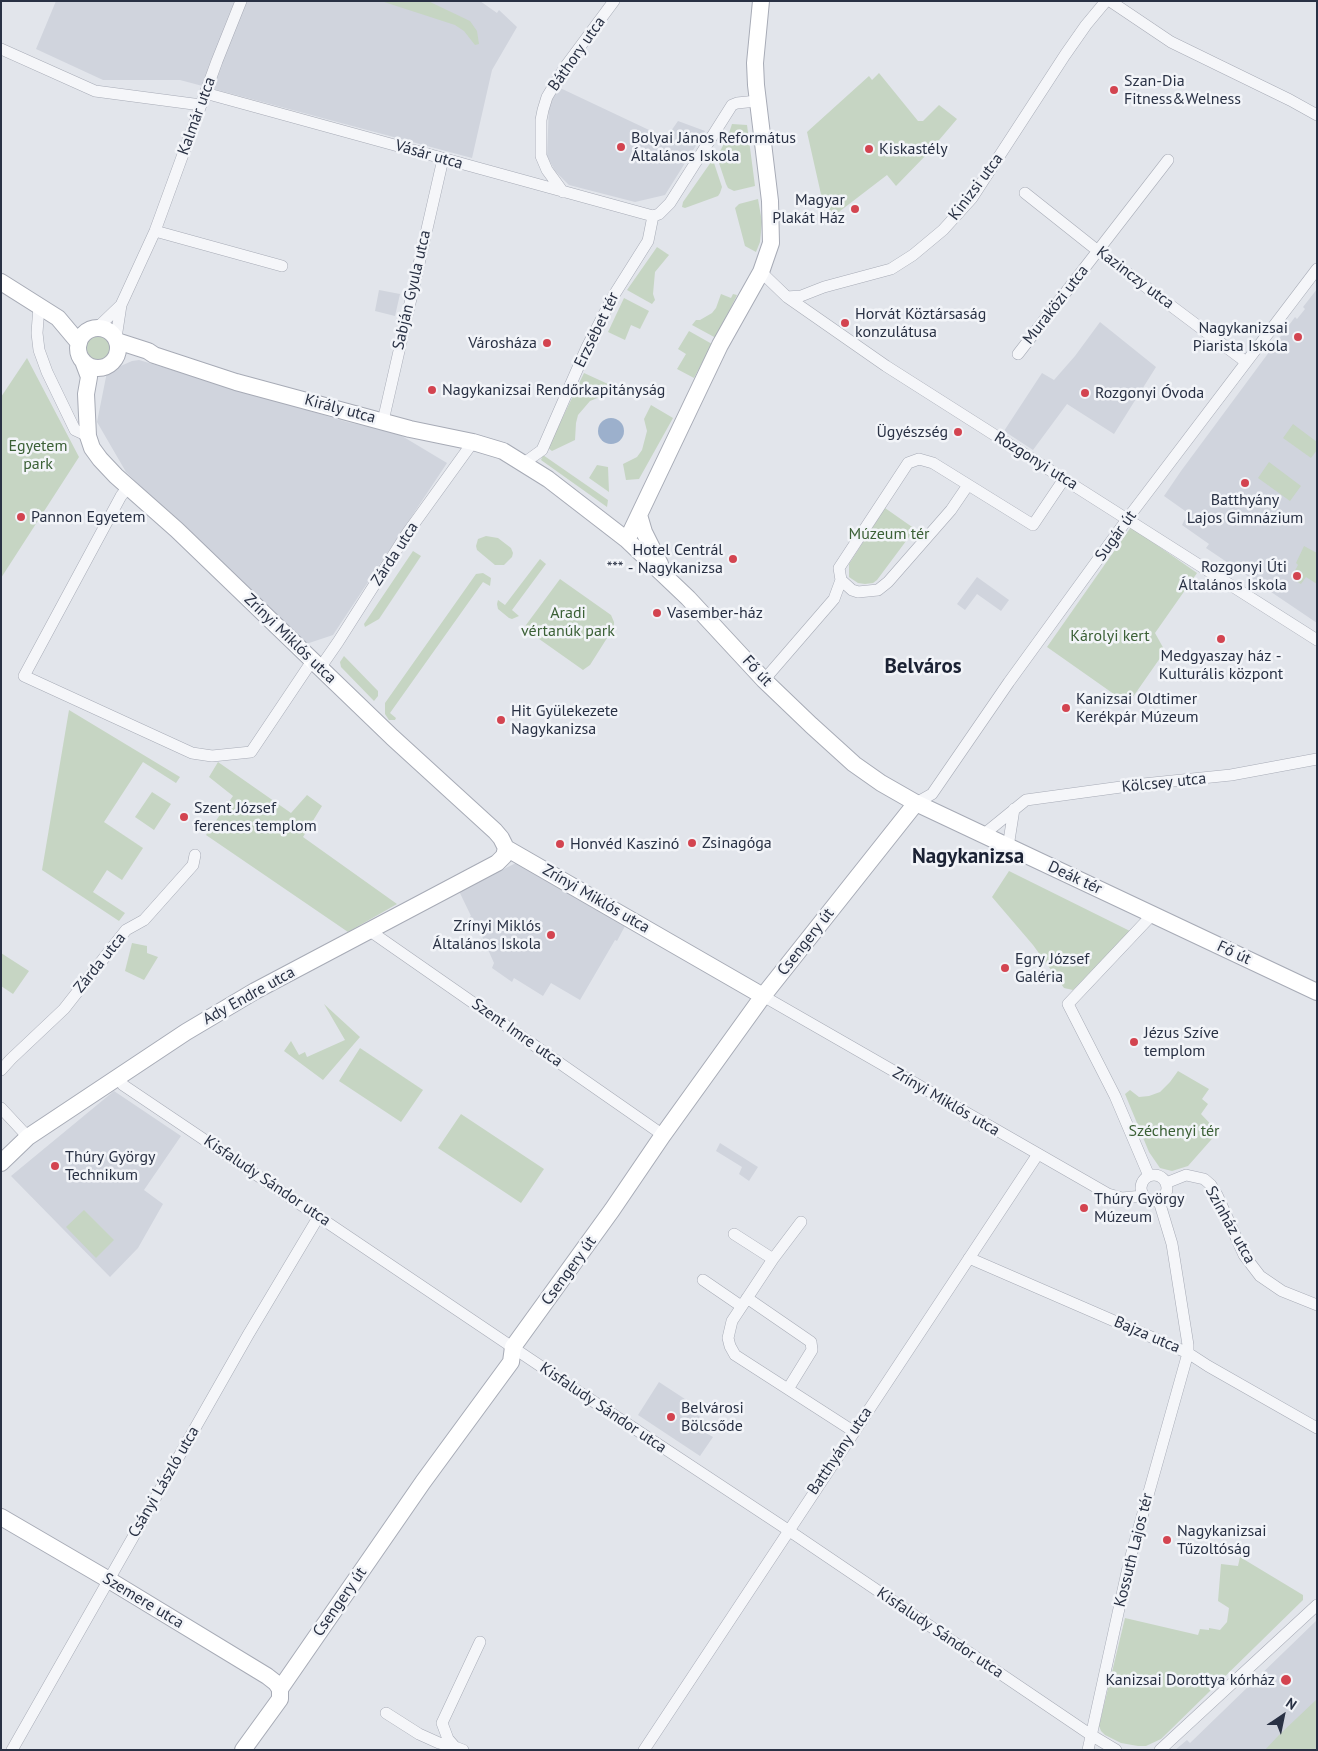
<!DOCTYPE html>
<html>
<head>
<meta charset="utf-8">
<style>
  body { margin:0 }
  #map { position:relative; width:1318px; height:1751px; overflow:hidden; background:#e2e5eb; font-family:"PT Sans",sans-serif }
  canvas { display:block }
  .frame { position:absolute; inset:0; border:2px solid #293144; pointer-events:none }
  .north { position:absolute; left:1258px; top:1691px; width:50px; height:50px; -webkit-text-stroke:4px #f2f4f8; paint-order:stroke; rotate:34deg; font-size:14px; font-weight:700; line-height:20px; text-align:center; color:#293144 }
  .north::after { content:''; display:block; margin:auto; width:18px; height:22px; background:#293144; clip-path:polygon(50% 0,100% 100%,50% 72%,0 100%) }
</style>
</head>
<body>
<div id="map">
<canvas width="1318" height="1751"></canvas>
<div class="frame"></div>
<div class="north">N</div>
</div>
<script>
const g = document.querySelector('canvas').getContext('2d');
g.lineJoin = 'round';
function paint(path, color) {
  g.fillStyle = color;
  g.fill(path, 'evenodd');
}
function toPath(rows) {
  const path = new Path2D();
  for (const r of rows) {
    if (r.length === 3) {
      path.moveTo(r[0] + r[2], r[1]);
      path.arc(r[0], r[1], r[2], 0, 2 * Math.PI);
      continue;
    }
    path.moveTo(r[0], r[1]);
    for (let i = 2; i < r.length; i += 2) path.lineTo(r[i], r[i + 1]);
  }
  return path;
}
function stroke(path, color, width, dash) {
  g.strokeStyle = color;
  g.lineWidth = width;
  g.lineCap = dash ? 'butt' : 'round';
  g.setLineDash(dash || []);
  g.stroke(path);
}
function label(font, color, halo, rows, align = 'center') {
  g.font = font + ' "PT Sans",sans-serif';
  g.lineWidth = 5;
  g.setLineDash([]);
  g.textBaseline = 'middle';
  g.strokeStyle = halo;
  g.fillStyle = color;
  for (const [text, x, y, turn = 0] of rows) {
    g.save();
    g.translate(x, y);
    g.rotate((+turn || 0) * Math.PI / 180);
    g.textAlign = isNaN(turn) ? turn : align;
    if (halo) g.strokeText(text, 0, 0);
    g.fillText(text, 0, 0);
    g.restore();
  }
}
paint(toPath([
  [56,1,480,1,497,13,499,10,517,27,492,70,472,158,180,80,103,80,36,49],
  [558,87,666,138,678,121,705,131,665,195,635,202,569,185,555,171,547,156,549,105],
  [1317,289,1317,623,1206,548,1209,544,1182,525,1188,513,1164,496,1181,471,1295,317,1297,319,1305,309,1303,307],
  [379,290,400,294,395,316,375,311],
  [1100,322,1156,367,1114,434,1067,404,1033,450,1004,431,1042,373,1054,380,1075,356],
  [139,360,347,422,397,433,447,463,333,635,306,644,302,643,126,472,97,422,107,372,132,361],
  [977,577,1009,600,1001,611,977,594,965,610,957,604],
  [516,863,625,926,617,941,615,940,580,1000,551,983,543,996,514,978,512,982,492,968,494,963,478,927,470,931,465,921,471,916,459,891],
  [114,1091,181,1136,144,1190,163,1204,138,1248,110,1277,11,1176],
  [720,1143,758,1167,749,1181,739,1174,742,1167,716,1151],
  [659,1382,691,1403,687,1409,704,1419,701,1424,708,1429,706,1433,713,1437,700,1456,638,1415],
  [1317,1620,1317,1750,1175,1750,1187,1740,1190,1743]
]), '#d0d4dd');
paint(toPath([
  [381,1,428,1,470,21,477,31,479,44,475,45,464,31,455,25],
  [879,73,918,121,923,121,939,105,957,119,928,153,896,186,887,175,827,221,807,132,869,76,872,80],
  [732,124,747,125,755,186,734,191,728,188,726,184,717,157,728,136],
  [711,162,714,163,722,187,720,193,718,196,685,208,682,207,683,202],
  [758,199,762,222,760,242,756,252,745,246,735,208,739,204],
  [657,247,669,255,655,272,653,294,655,300,652,304,627,290],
  [721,294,731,298,733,294,737,295,716,338,692,325,696,320,700,320,712,313,716,308],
  [624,298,649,311,640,329,631,325,625,340,608,332],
  [689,331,712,344,694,378,677,369,686,354,678,349],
  [99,348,13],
  [27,358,79,457,1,578,1,397],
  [584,373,608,384,602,396,590,401,578,415,576,423,575,440,552,451,548,448],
  [651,405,673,418,639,479,626,480,623,464,637,457,642,450,647,431,644,419],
  [1293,424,1317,442,1317,450,1311,458,1283,438],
  [543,455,608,500,607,507,541,460],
  [1269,462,1301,486,1290,501,1258,478],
  [597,465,608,467,609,492,589,478],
  [885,508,915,529,877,580,873,583,865,584,858,583,849,577,849,564],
  [1131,527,1197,573,1155,633,1165,651,1128,704,1047,647],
  [486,536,498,538,511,548,513,553,512,557,504,565,495,565,477,550,476,546,478,539],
  [1304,546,1317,553,1317,584,1306,577,1301,584,1291,578,1298,565,1296,563],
  [413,551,421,556,379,619,365,627,364,624],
  [540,559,546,564,512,610,519,616,512,619,509,618,498,609,497,604,498,600,505,605],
  [483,573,491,578,490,586,483,582,390,713,396,718,395,720,389,720,385,714,385,703,476,574],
  [560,579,611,615,614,622,614,627,590,665,583,670,525,629,526,625],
  [344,656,378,691,378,696,374,701,341,667,340,662],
  [69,710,180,777,176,783,143,762,104,822,143,848,122,880,107,870,93,892,125,913,119,921,42,870],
  [218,762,291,813,307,795,322,806,303,837,397,904,348,932,206,835,233,796,209,777],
  [152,792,171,804,154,830,135,817],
  [1009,871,1130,931,1073,990,1064,988,1033,945,992,897],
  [132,943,147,946,147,953,158,957,144,980,125,971],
  [1,953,29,971,13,994,1,986],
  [324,1004,360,1037,323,1080,284,1051,291,1041,299,1055,305,1052,307,1057,345,1040],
  [360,1048,423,1090,401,1122,339,1081],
  [1178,1071,1209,1089,1202,1099,1208,1104,1201,1114,1218,1132,1188,1166,1172,1171,1160,1168,1149,1152,1125,1094,1130,1090,1139,1097,1149,1096,1160,1092,1170,1082],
  [461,1114,544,1169,521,1203,438,1148],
  [84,1210,114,1240,96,1258,66,1227],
  [1240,1557,1303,1595,1303,1600,1161,1739,1146,1746,1138,1746,1121,1743,1105,1735,1101,1731,1099,1726,1125,1618,1198,1635,1200,1629,1209,1630,1209,1628,1220,1630,1227,1622,1229,1608,1218,1601,1221,1564,1238,1566],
  [1317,1699,1317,1750,1265,1750,1278,1736]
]), '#c6d5c3');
paint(toPath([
  [611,431,13]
]), '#9cb0cc');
const street = toPath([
  [1110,1,1171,42,1290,100,1317,115],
  [1,49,95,91,201,105],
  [205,93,653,216],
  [563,192,547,170,541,156,541,120,543,110,547,97,565,67,614,1],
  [1025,193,1098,251,1246,362],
  [653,216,659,214,670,203,732,105,737,103,757,101],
  [155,231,282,266],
  [761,272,787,297,886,366,1317,640],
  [787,297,801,296,824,287,891,269,913,255,943,230,972,198,1065,55,1086,25,1106,1],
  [39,306,37,333,39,350,47,372,75,430,88,436],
  [97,328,120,306],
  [116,338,121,305,155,231,217,61,241,1],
  [1018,354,1168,160],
  [383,421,443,159],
  [524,463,542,450,587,347,614,295,648,241,653,216],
  [128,487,121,496,24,676,192,753,212,756,251,752,312,661],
  [841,580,852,590,858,592,878,590,888,582,951,510,968,485],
  [320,668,338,642,408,532,473,442],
  [764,680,834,599,841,580,839,568,908,463,919,459,933,463,1033,525,1064,479],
  [916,803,932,794,1009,682,1131,514,1317,269],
  [983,835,1026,800,1143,784,1231,775,1317,759],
  [1008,847,1014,809],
  [370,931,663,1135],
  [763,996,1108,1194,1122,1198,1143,1196],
  [1,1070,11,1059,64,1009,126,930,144,920,193,865,195,855],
  [119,1076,123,1085,573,1388,788,1530,1091,1735,1116,1750],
  [1,1108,28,1137],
  [1154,1188,13],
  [1149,1176,1115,1096,1068,1004,1152,915],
  [1166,1183,1186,1175,1204,1179,1211,1185,1217,1195,1244,1255,1260,1276,1282,1291,1317,1305],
  [801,1222,773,1259,732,1321,728,1338,730,1346,735,1355,853,1431],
  [734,1234,773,1259],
  [969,1258,1188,1353,1208,1366,1317,1428],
  [703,1280,741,1306],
  [747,1298,811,1342,812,1350,788,1389],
  [386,1713,419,1734,439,1743,455,1747],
  [12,1750,248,1335,319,1216],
  [463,1750,455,1747,448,1739,442,1723,480,1642],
  [644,1750,1038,1154],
  [1088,1750,1129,1563,1188,1353,1188,1345,1172,1244,1159,1201],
  [1160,1750,1317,1605]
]);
const secondary = toPath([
  [1,282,58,318,79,343],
  [98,348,20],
  [117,341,148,351,154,355,236,382,410,429,473,442,503,451,548,479,627,540,688,598,764,680,811,725,854,764,881,783,916,803,1317,992],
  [83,361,89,377,86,394,88,436,92,448,100,459,116,476,177,530,392,737,495,831,501,838,506,848,763,996],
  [639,515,644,532,660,564],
  [627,540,720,345,761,272,771,243,770,201,756,85,755,63,761,1],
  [1,1163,28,1137,186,1032,255,991,497,863,504,856,506,848],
  [1,1517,109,1580,267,1676,276,1683,280,1689],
  [243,1750,280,1699,280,1689,423,1482,511,1362,513,1347,612,1210,663,1135,763,996,916,803]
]);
stroke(street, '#a7abb6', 12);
stroke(secondary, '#a7abb6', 18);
stroke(street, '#f5f6f9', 11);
stroke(secondary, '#fff', 16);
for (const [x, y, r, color] of [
  [1114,90,5,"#d34450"],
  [621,147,5,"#d34450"],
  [869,149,5,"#d34450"],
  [855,209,5,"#d34450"],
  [845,323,5,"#d34450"],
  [1298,337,5,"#d34450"],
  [547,343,5,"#d34450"],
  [432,390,5,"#d34450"],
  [1085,393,5,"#d34450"],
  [958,432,5,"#d34450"],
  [1245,483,5,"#d34450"],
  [21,517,5,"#d34450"],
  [733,559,5,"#d34450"],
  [1297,576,5,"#d34450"],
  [657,613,5,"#d34450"],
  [1221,639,5,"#d34450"],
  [1066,708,5,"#d34450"],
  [501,720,5,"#d34450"],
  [184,817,5,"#d34450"],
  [692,843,5,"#d34450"],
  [560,844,5,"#d34450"],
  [551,935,5,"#d34450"],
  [1005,968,5,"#d34450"],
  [1134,1042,5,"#d34450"],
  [55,1166,5,"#d34450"],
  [1084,1208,5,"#d34450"],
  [671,1417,5,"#d34450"],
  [1167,1540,5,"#d34450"],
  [1286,1680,6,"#d34450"]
]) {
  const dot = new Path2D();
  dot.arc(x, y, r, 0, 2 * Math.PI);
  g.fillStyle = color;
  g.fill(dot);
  stroke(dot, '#f2f4f8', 2);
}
label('16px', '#293144', '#f2f4f8', [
  ["Báthory utca",577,54,-55],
  ["Kalmár utca",197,116,-70],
  ["Vásár utca",429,155,16],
  ["Kinizsi utca",976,187,-53],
  ["Kazinczy utca",1135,278,37],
  ["Sabján Gyula utca",412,290,-77],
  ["Muraközi utca",1056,305,-52],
  ["Erzsébet tér",597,330,-64],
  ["Király utca",340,409,15],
  ["Rozgonyi utca",1036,461,32],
  ["Sugár út",1116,536,-54],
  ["Zárda utca",395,554,-57],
  ["Zrínyi Miklós utca",290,639,44],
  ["Fő út",757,671,47],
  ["Kölcsey utca",1164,783,-6],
  ["Deák tér",1075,878,25],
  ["Zrínyi Miklós utca",596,899,30],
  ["Csengery út",806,942,-52],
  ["Fő út",1234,953,25],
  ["Zárda utca",100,963,-51],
  ["Ady Endre utca",249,996,-29],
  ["Szent Imre utca",517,1033,35],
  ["Zrínyi Miklós utca",946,1102,30],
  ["Kisfaludy Sándor utca",267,1181,34],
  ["Színház utca",1230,1225,61],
  ["Csengery út",569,1271,-54],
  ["Bajza utca",1147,1335,23],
  ["Kisfaludy Sándor utca",603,1408,34],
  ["Batthyány utca",840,1451,-56],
  ["Csányi László utca",164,1482,-60],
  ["Kossuth Lajos tér",1134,1550,-76],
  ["Szemere utca",143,1601,31],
  ["Csengery út",340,1602,-55],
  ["Kisfaludy Sándor utca",940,1633,34]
]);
label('16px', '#293144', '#f2f4f8', [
  ["Szan-Dia",1124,81],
  ["Fitness&Welness",1124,99],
  ["Bolyai János Református",631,138],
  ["Általános Iskola",631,156],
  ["Kiskastély",879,149],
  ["Magyar",845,200,"right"],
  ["Plakát Ház",845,218,"right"],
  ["Horvát Köztársaság",855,314],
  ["konzulátusa",855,332],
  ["Nagykanizsai",1288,328,"right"],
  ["Piarista Iskola",1288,346,"right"],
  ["Városháza",537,343,"right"],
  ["Nagykanizsai Rendőrkapitányság",442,390],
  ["Rozgonyi Óvoda",1095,393],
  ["Ügyészség",948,432,"right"],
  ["Batthyány",1245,500,"center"],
  ["Lajos Gimnázium",1245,518,"center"],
  ["Pannon Egyetem",31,517],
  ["Hotel Centrál",723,550,"right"],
  ["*** - Nagykanizsa",723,568,"right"],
  ["Rozgonyi Úti",1287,567,"right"],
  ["Általános Iskola",1287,585,"right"],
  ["Vasember-ház",667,613],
  ["Medgyaszay ház -",1221,656,"center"],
  ["Kulturális központ",1221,674,"center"],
  ["Kanizsai Oldtimer",1076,699],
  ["Kerékpár Múzeum",1076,717],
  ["Hit Gyülekezete",511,711],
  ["Nagykanizsa",511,729],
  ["Szent József",194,808],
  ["ferences templom",194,826],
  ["Zsinagóga",702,843],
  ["Honvéd Kaszinó",570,844],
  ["Zrínyi Miklós",541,926,"right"],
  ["Általános Iskola",541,944,"right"],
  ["Egry József",1015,959],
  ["Galéria",1015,977],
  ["Jézus Szíve",1144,1033],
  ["templom",1144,1051],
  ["Thúry György",65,1157],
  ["Technikum",65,1175],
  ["Thúry György",1094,1199],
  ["Múzeum",1094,1217],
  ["Belvárosi",681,1408],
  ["Bölcsőde",681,1426],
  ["Nagykanizsai",1177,1531],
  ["Tűzoltóság",1177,1549],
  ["Kanizsai Dorottya kórház",1275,1680,"right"]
], 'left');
label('16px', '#3b6036', '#f2f4f8', [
  ["Egyetem",38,446],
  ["park",38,464],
  ["Múzeum tér",889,534],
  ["Aradi",568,613],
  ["vértanúk park",568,631],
  ["Károlyi kert",1110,636],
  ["Széchenyi tér",1174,1131]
]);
label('bold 21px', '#1b2234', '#f2f4f8', [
  ["Belváros",923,667],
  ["Nagykanizsa",968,857]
]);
</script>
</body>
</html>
